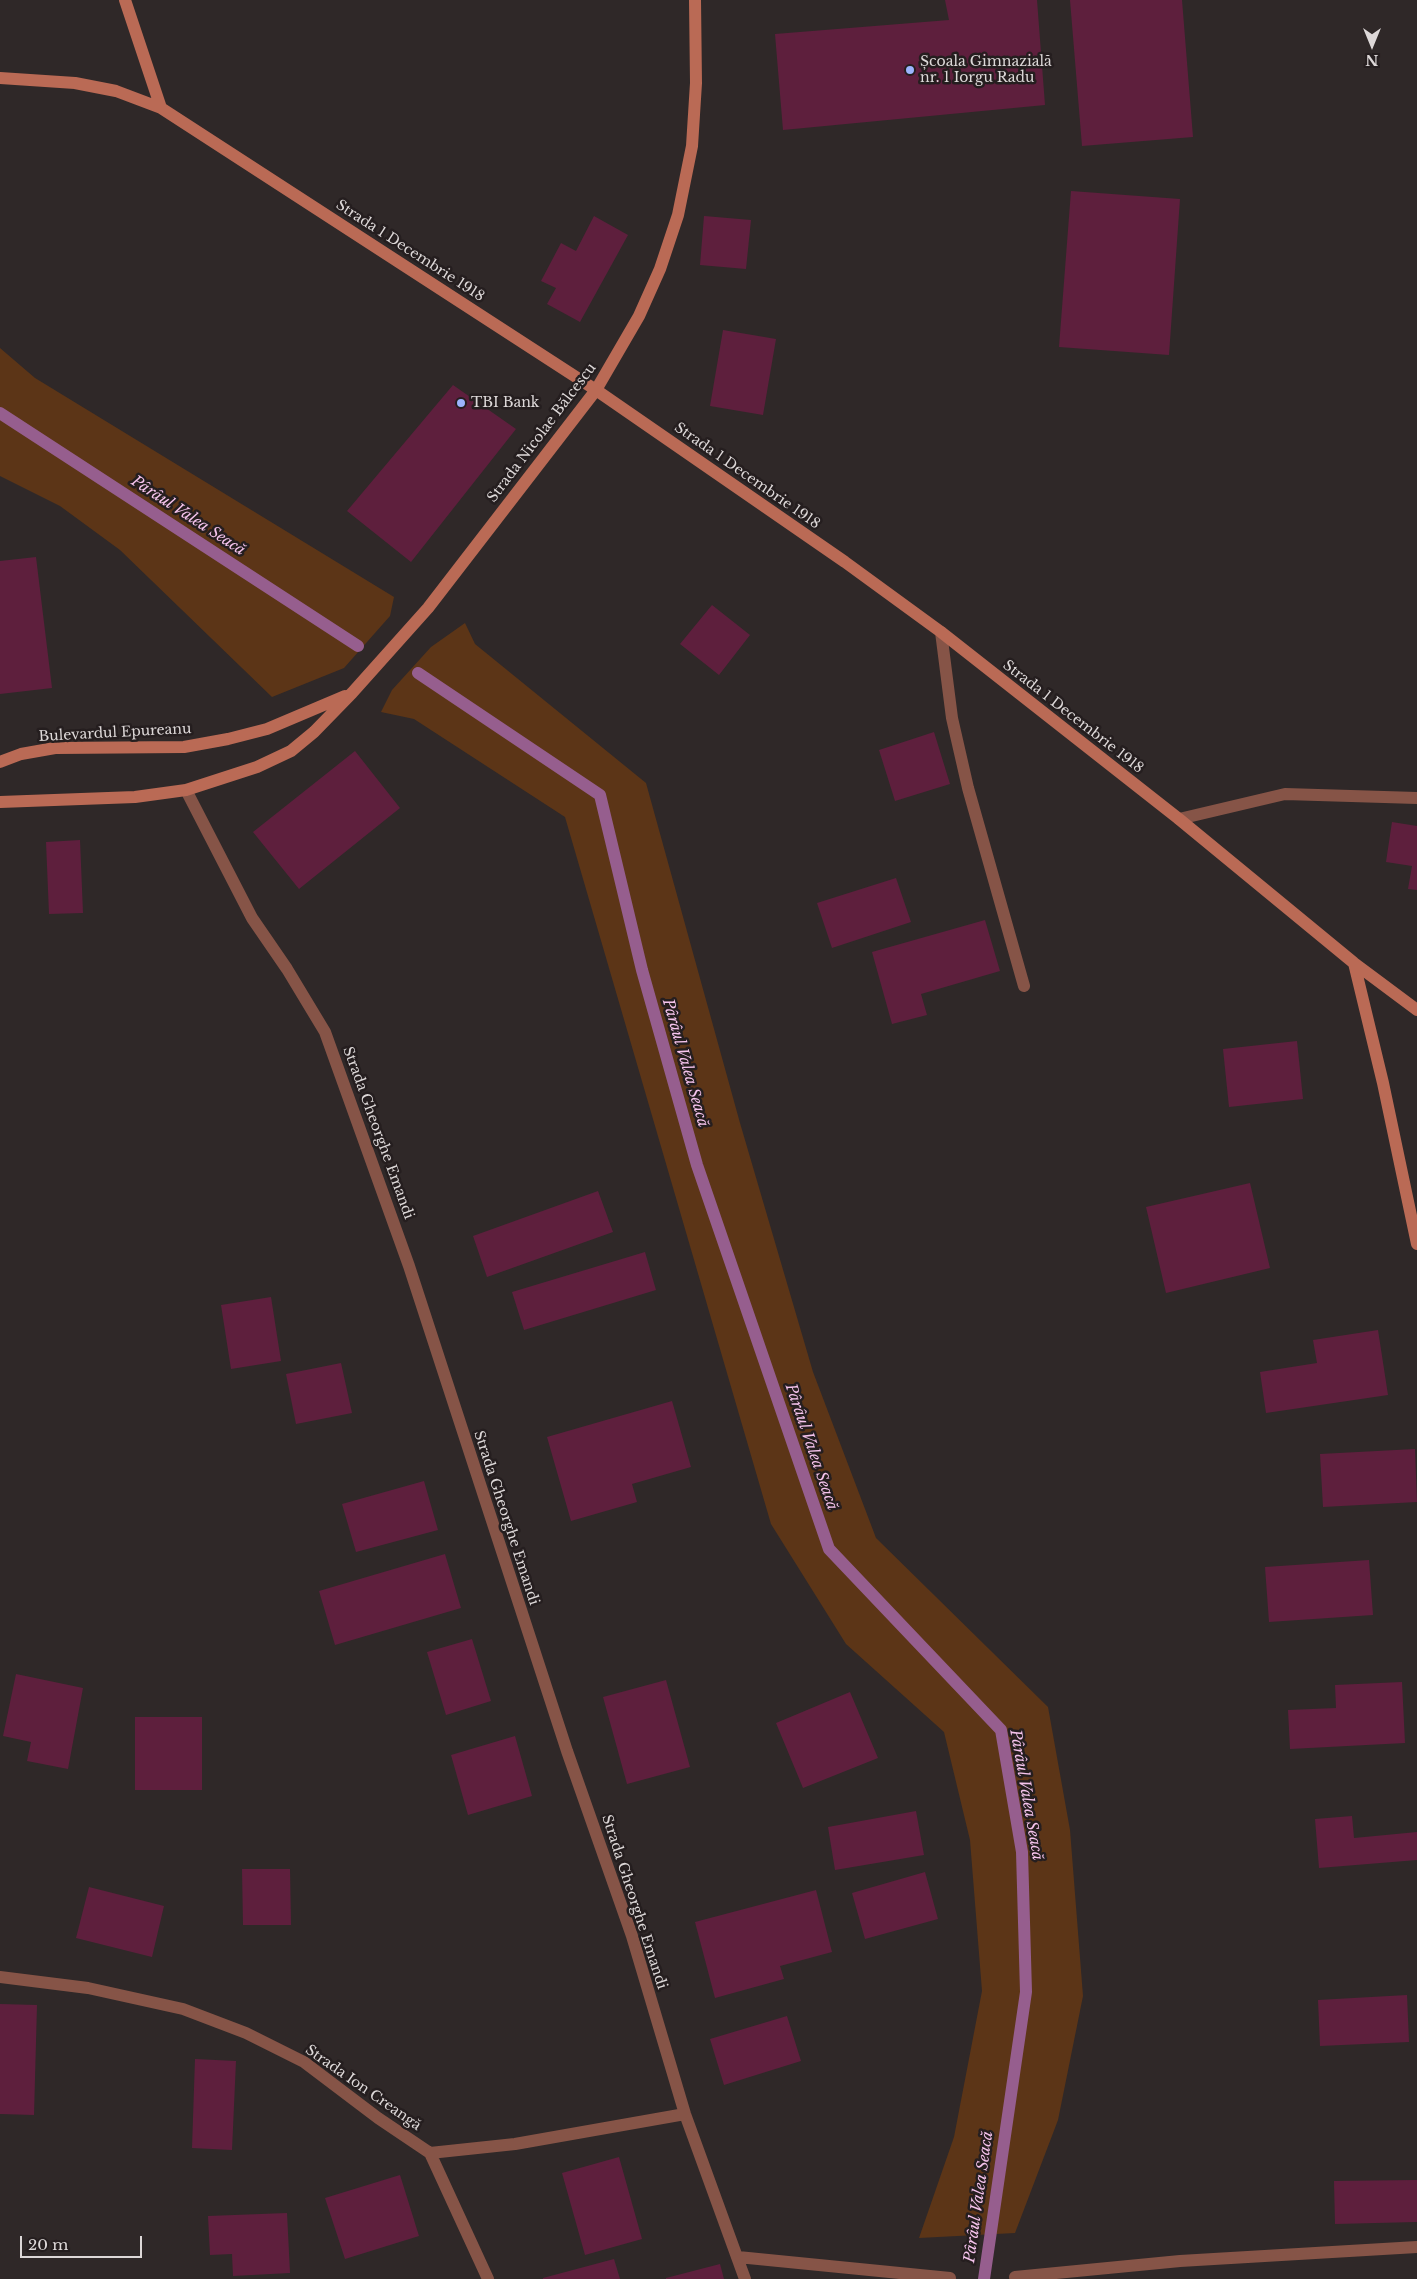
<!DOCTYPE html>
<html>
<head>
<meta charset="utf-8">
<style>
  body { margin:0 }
  #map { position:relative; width:1417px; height:2279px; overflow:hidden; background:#2f2828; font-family:"Libre Baskerville",serif }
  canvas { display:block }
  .north { position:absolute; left:1347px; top:20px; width:50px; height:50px; -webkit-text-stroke:4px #251e1f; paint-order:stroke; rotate:180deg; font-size:14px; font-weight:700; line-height:20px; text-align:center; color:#ddd8d8 }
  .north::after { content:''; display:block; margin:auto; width:18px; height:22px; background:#ddd8d8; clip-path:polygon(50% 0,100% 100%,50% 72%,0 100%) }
  .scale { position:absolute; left:20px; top:2236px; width:122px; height:22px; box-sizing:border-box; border:2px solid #ddd8d8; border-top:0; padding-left:6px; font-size:15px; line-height:18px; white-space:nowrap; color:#ddd8d8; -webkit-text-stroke:4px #251e1f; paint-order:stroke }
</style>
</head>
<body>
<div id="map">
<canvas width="1417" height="2279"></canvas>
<div class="north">N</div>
<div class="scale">20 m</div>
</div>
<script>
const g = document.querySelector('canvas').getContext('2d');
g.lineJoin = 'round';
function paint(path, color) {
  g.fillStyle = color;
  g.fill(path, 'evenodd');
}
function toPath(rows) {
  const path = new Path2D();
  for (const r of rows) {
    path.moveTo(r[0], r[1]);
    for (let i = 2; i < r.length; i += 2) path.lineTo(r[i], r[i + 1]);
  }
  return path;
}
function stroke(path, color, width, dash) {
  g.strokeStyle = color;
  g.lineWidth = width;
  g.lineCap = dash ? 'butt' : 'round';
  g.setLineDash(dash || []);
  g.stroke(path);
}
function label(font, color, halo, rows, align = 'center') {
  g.font = font + ' "Libre Baskerville",serif';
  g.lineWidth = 5;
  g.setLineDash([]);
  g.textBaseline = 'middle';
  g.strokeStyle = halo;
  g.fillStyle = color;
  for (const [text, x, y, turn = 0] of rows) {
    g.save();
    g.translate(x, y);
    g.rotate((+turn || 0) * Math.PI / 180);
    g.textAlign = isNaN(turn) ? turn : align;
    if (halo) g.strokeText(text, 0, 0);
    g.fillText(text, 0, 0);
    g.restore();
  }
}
paint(toPath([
  [0,348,35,378,394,597,390,616,344,668,272,697,120,550,60,506,0,476],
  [465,623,475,644,646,783,740,1123,813,1372,876,1538,1048,1707,1070,1830,1083,1996,1058,2120,1015,2233,919,2238,954,2137,982,1991,970,1840,944,1732,846,1644,771,1524,565,817,414,719,381,712,392,690,431,647]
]), '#5c3517');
stroke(toPath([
  [0,413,358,646],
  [418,673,600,795,642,970,697,1165,829,1549,1001,1730,1022,1852,1026,1992,984,2279]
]), '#965e8e', 12);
paint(toPath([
  [945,0,1037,0,1045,105,783,130,775,34,949,20],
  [1070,0,1182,0,1193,137,1082,146],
  [1071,191,1180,199,1169,355,1059,347],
  [594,216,628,235,580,322,547,304,556,288,541,281,561,243,576,251],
  [704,216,751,220,746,269,700,265],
  [723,330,776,339,763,415,710,406],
  [453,385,516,429,411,562,347,511],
  [36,557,52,688,0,694,0,561],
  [712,605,750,635,719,675,680,644],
  [934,732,950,784,895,801,879,750],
  [355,751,400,808,299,889,253,832],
  [1392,822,1417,826,1417,890,1408,889,1412,866,1386,862],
  [80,840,83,913,49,914,46,842],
  [896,878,911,922,832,948,817,903],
  [985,920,1000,971,921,994,927,1015,892,1024,872,952],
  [1297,1041,1303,1099,1229,1107,1223,1049],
  [1250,1183,1270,1268,1166,1293,1146,1207],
  [598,1191,613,1232,487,1277,473,1236],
  [645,1252,656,1290,524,1330,512,1292],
  [271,1297,281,1361,231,1369,221,1305],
  [1378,1330,1388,1395,1266,1413,1260,1372,1317,1363,1313,1340],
  [341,1363,352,1413,296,1424,286,1374],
  [672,1401,691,1467,632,1484,637,1502,571,1521,547,1437],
  [1415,1449,1417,1502,1323,1507,1320,1454],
  [424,1481,438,1530,356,1552,342,1504],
  [445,1554,461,1608,335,1645,319,1591],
  [1369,1560,1373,1615,1269,1622,1265,1567],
  [472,1639,491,1701,446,1715,427,1652],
  [16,1674,83,1688,68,1769,27,1761,31,1742,3,1736],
  [666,1680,690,1767,627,1784,603,1697],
  [1402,1682,1405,1743,1290,1749,1288,1710,1336,1708,1335,1685],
  [850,1692,878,1758,803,1788,776,1723],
  [135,1717,202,1717,202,1790,135,1790],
  [515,1736,532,1796,468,1815,451,1755],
  [916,1811,924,1855,835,1870,828,1827],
  [1352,1816,1354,1838,1417,1832,1417,1860,1319,1868,1315,1819],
  [242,1869,290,1869,291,1925,243,1925],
  [925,1872,938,1919,865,1939,852,1893],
  [89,1887,164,1906,152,1957,76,1938],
  [816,1890,832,1952,780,1966,784,1979,715,1998,695,1922],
  [1407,1995,1409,2042,1320,2046,1318,2000],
  [0,2004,37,2005,34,2115,0,2114],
  [787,2016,801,2061,724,2085,710,2039],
  [195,2059,236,2061,232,2150,192,2148],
  [619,2157,642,2239,585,2255,562,2173],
  [400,2175,419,2236,345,2259,325,2198],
  [1417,2180,1417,2222,1335,2224,1334,2181],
  [287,2213,290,2273,233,2276,232,2254,210,2255,208,2216],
  [614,2259,620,2279,543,2279,543,2278],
  [720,2264,724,2279,666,2279,666,2278]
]), '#5e1f3d');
stroke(toPath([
  [941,632,952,718,968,788,1024,986],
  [186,790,252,918,287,969,325,1032,409,1266,567,1751,632,1936,685,2114,745,2279],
  [1179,819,1285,794,1417,798],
  [0,1977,88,1988,183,2009,246,2033,304,2062,378,2118,430,2153,515,2144,685,2114],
  [430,2153,488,2279],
  [738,2257,950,2278],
  [1015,2277,1180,2261,1417,2247]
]), '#865447', 12);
stroke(toPath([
  [125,0,161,108],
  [0,78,75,83,116,91,161,108,596,390,845,562,941,632,1179,819,1354,963,1417,1010],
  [0,762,21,754,55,748,184,747,228,739,267,729,345,696],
  [0,802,135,797,186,790,257,767,291,751,314,732,352,693,428,608,596,390,639,316,660,269,678,215,692,146,696,83,695,0],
  [1354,963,1383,1083,1417,1244]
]), '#ba6a55', 12);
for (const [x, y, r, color] of [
  [910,70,5,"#9cb4fd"],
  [461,403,5,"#9cb4fd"]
]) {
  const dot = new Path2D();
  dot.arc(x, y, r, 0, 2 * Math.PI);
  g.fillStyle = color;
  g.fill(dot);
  stroke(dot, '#251e1f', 2);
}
label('14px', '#ddd8d8', '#251e1f', [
  ["Școala Gimnazială",920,62],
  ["nr. 1 Iorgu Radu",920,78],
  ["TBI Bank",471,403]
], 'left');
label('14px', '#ddd8d8', '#251e1f', [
  ["Strada 1 Decembrie 1918",410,251,33],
  ["Strada Nicolae Bălcescu",542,433,-53],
  ["Strada 1 Decembrie 1918",747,476,35],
  ["Strada 1 Decembrie 1918",1073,717,38],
  ["Bulevardul Epureanu",115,733,-3],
  ["Strada Gheorghe Emandi",378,1133,70],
  ["Strada Gheorghe Emandi",506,1518,72],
  ["Strada Gheorghe Emandi",634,1902,72],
  ["Strada Ion Creangă",363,2088,35]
]);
label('italic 15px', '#f6c4ed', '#251e1f', [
  ["Pârâul Valea Seacă",188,516,33],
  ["Pârâul Valea Seacă",685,1063,74],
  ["Pârâul Valea Seacă",811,1447,71],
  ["Pârâul Valea Seacă",1026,1795,80],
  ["Pârâul Valea Seacă",979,2197,-82]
]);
</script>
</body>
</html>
